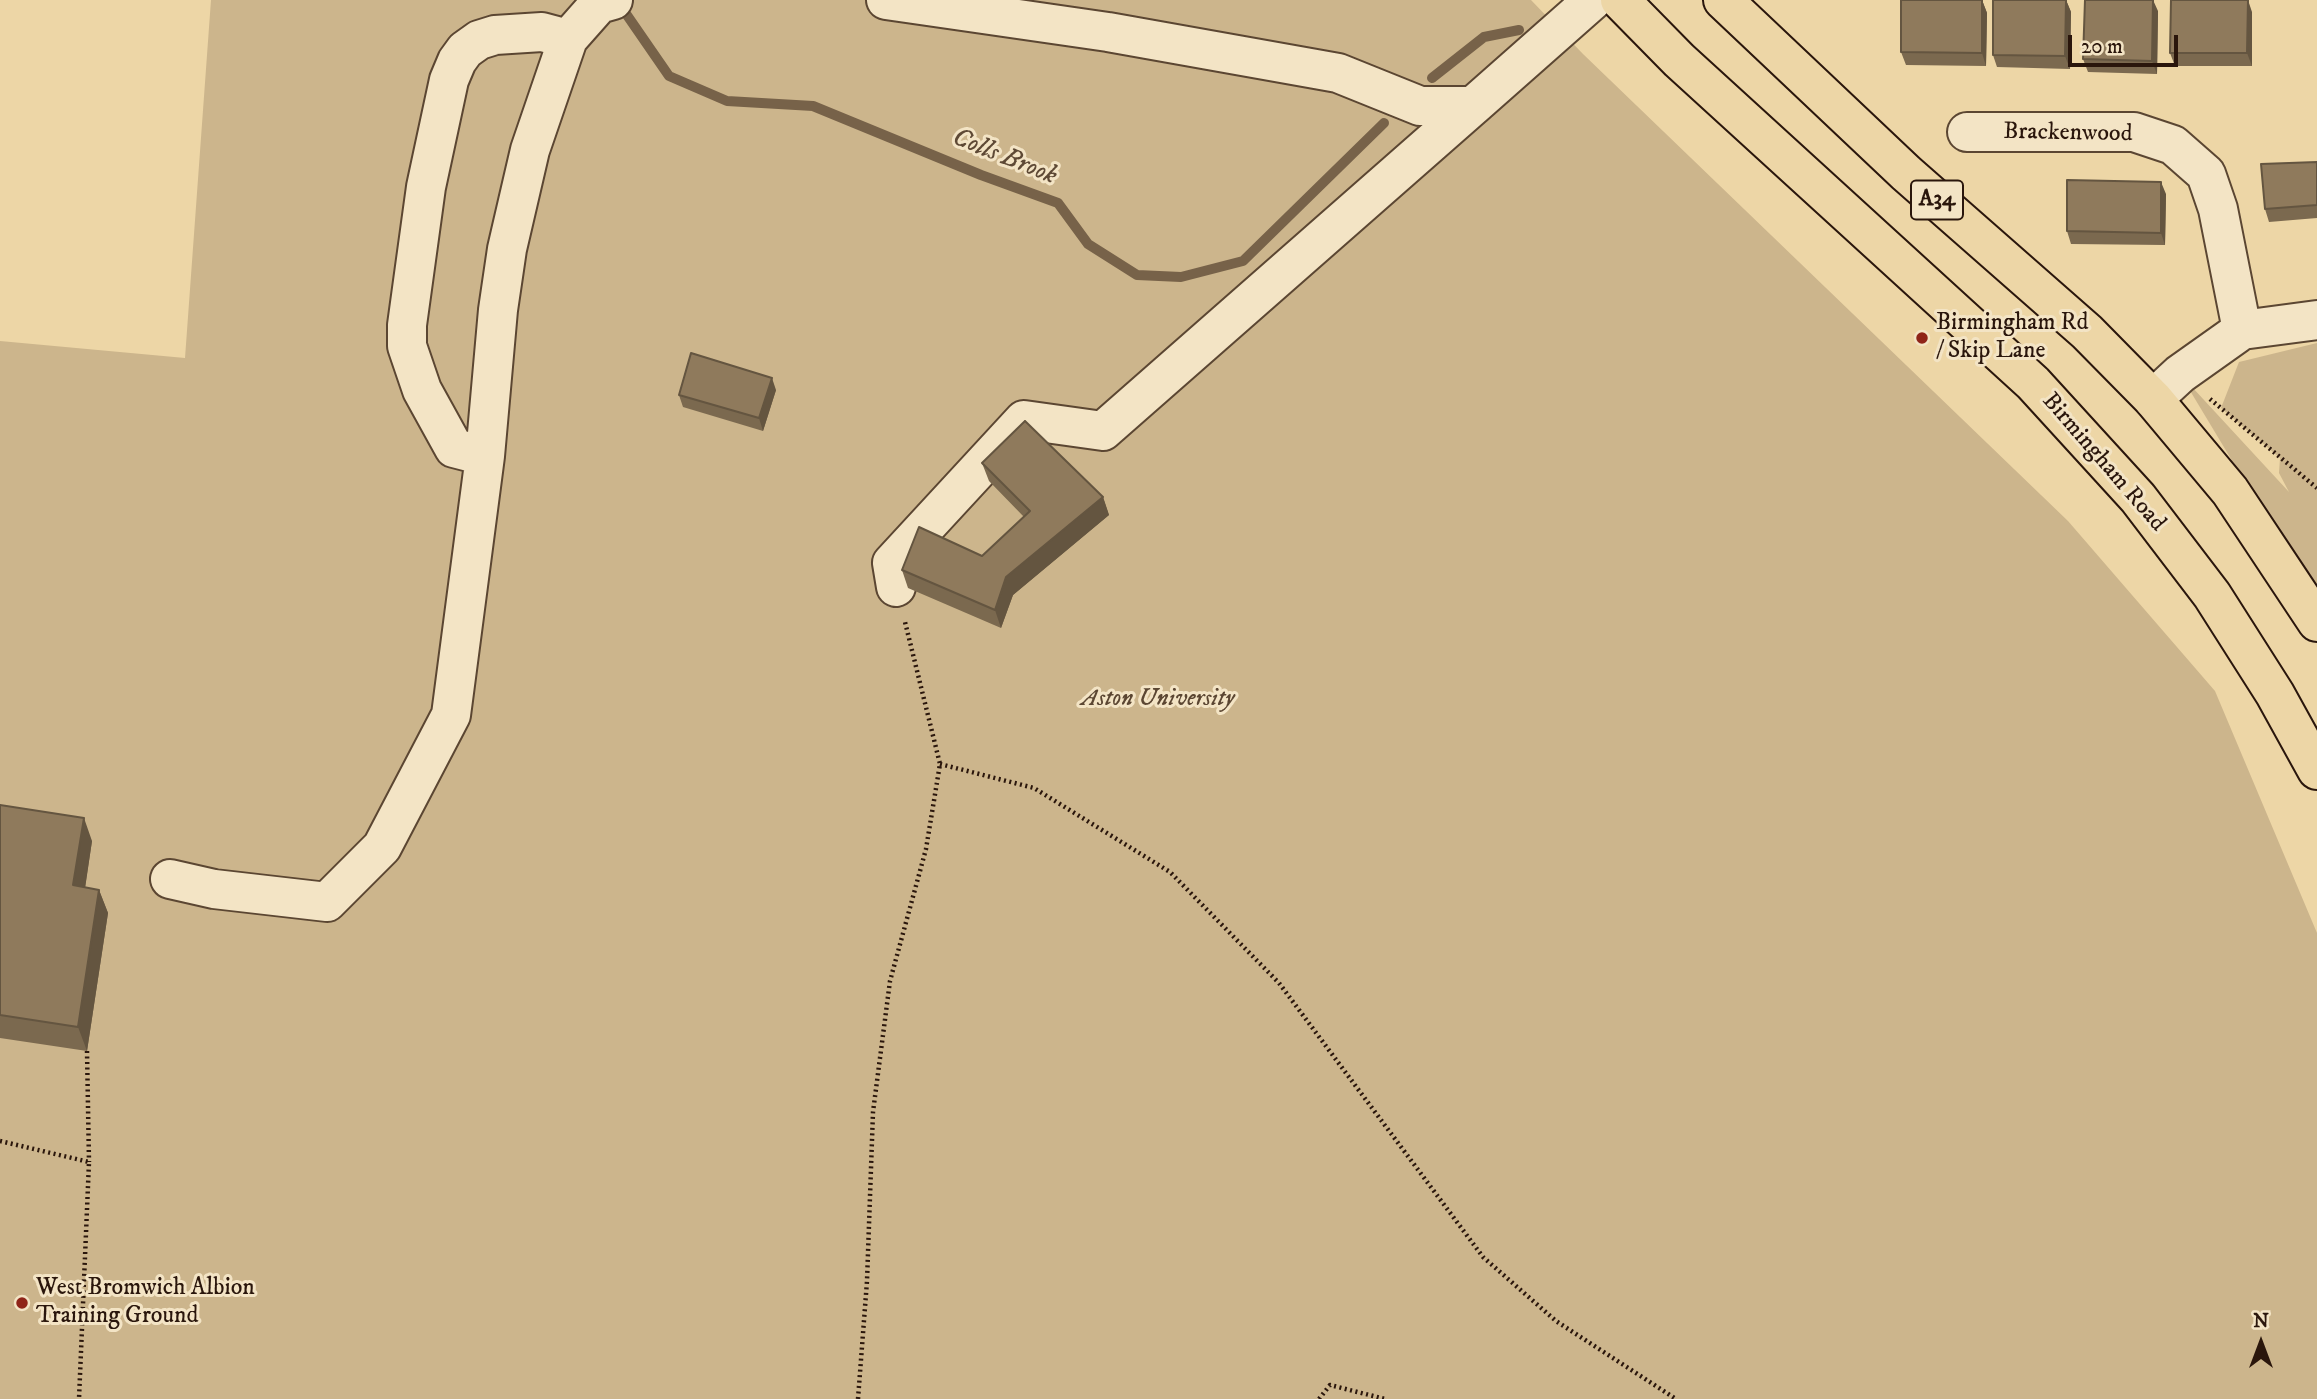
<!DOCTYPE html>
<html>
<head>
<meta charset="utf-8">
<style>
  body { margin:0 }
  #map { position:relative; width:2317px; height:1399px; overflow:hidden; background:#edd6a6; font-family:"IM FELL DW Pica",serif }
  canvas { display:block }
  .north { position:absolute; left:2226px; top:1308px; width:70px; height:70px; -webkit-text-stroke:5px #f3e4c5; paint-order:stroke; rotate:0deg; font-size:19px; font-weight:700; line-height:28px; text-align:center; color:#2a160c }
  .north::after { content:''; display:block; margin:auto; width:24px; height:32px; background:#2a160c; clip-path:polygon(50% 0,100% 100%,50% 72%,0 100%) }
  .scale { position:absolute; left:2068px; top:35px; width:110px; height:32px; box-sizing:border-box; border:4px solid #2a160c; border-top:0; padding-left:9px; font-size:21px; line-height:24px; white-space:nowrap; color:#2a160c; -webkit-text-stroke:5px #f3e4c5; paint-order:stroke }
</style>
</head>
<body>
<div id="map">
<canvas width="2317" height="1399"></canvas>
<div class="north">N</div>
<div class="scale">20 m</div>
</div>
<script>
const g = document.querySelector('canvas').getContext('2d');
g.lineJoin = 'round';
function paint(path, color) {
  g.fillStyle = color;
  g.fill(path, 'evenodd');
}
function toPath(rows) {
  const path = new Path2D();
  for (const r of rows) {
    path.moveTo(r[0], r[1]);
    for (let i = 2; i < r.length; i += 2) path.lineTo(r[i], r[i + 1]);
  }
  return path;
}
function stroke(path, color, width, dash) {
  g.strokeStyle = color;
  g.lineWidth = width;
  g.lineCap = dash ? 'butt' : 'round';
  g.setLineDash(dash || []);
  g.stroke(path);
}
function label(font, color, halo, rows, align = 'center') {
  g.font = font + ' "IM FELL DW Pica",serif';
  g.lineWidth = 6;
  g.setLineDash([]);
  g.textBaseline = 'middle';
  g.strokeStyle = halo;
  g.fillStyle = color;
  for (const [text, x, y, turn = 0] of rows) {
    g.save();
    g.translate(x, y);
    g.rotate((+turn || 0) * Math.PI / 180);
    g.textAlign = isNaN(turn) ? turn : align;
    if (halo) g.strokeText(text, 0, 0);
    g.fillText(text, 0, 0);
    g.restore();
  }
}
paint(toPath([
  [211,0,1531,0,1583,54,2068,521,2215,691,2317,933,2317,1399,0,1399,0,341,185,358],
  [2317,343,2317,602,2180,374,2289,492,2279,473,2280,458,2221,408,2239,362]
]), '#ccb58c');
stroke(toPath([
  [620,5,669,76,727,101,813,106,981,175,1058,203,1088,244,1137,275,1181,277,1243,261,1384,123],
  [1432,78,1484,37,1519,30]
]), '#776249', 10);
const minor = toPath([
  [886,0,1108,32,1338,73,1420,106,1473,106,1593,0],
  [1967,132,2134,132,2173,145,2206,174,2218,209,2242,330],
  [2153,399,2180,374,2242,330,2317,320],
  [485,456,454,448,422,390,407,346,407,325,426,187,449,80,457,61,465,50,479,40,495,35,542,32,568,39],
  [896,587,892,563,1024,420,1103,431,1473,106],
  [170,879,214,889,327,902,382,847,451,715,485,456,498,310,507,249,530,150,568,39,599,4,613,0]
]);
const highway = toPath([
  [1620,0,1679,60,2033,383,2138,498,2212,595,2275,694,2317,770],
  [1723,0,1906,173,2087,332,2153,399,2230,491,2317,622]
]);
stroke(minor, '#5b4632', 42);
stroke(highway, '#2a160c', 42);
stroke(toPath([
  [2210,399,2317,488],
  [940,764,1034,788,1170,872,1279,983,1483,1257,1556,1321,1676,1399],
  [87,1051,89,1162],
  [0,1141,89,1162,79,1399],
  [858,1399,867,1281,873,1112,890,981,926,849,940,764,905,622],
  [1319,1399,1330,1385,1385,1399]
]), '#2a160c', 4.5, [2, 3.5]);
stroke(minor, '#f3e4c5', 38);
stroke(highway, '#edd6a6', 38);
paint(toPath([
  [1982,0,1987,13,1986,66,1906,65,1901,52],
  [2066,0,2071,12,2070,69,1997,67,1993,55],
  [2158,11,2157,74,2088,72,2083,59],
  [2252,12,2252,66,2175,66,2170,53],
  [2317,162,2317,218,2269,222,2265,209],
  [2166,194,2165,245,2071,244,2067,231],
  [776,390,763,431,683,407,679,395],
  [982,463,1103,497,1109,515,1013,595,1001,628,908,588,902,570,982,556,1024,517,989,481],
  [0,805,92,841,85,887,99,890,108,913,87,1051,0,1038]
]), '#7b694f');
paint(toPath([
  [1982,0,1987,13,1986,66,1982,53],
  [2066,0,2071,12,2070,69,2065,56],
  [2153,0,2158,11,2157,74,2152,61],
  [2248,0,2252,12,2252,66,2247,53],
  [2161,182,2166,194,2165,245,2161,233],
  [772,378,776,390,763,431,759,418],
  [1103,497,1109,515,1013,595,1001,628,995,610,1006,577],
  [84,818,92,841,82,909,73,885],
  [99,890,108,913,87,1051,78,1027]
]), '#645540');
const building = toPath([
  [1901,0,1982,0,1982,53,1901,52,1901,0],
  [1993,0,2066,0,2065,56,1993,55,1993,0],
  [2085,0,2153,0,2152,61,2083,59,2085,0],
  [2171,0,2248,0,2247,53,2170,53,2171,0],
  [2317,162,2317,205,2265,209,2261,164,2317,162],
  [2067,180,2161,182,2161,233,2067,231,2067,180],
  [691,353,772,378,759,418,679,395,691,353],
  [1025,421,1103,497,1006,577,995,610,902,570,919,527,982,556,1030,511,982,463,1025,421],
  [0,805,84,818,73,885,99,890,78,1027,0,1015,0,805]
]);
paint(building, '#8f7a5c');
stroke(building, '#645540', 2);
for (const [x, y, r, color] of [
  [1922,338,7,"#8f2418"],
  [22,1303,7,"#8f2418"]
]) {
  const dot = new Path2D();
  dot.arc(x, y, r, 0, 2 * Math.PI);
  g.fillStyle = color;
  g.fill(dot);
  stroke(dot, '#f3e4c5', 2.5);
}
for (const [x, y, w] of [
  [1937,200,52]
]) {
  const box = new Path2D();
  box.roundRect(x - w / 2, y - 19.5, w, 39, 5);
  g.fillStyle = '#f3e4c5';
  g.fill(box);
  stroke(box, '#2a160c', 2);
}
label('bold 23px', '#2a160c', null, [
  ["A34",1937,200]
]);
label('24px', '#2a160c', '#f3e4c5', [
  ["Brackenwood",2068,134,1],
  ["Birmingham Road",2103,463,49]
]);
label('24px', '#2a160c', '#f3e4c5', [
  ["Birmingham Rd",1936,324],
  ["/ Skip Lane",1936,352],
  ["West Bromwich Albion",36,1289],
  ["Training Ground",36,1317]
], 'left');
label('italic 24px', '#5b4632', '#f3e4c5', [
  ["Aston University",1158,700]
]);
label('italic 26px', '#5e4935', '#f3e4c5', [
  ["Colls Brook",1004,158,22]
]);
</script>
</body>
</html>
